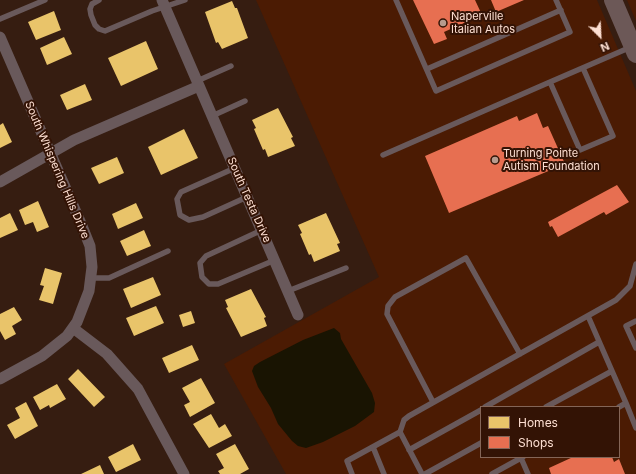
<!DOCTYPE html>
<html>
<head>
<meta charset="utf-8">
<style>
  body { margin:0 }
  #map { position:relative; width:636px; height:474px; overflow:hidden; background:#361d11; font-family:Inter,sans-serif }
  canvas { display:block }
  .legend { position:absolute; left:480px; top:406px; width:140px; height:52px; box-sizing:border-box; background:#331305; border:1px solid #846557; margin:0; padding:5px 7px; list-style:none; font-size:12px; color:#fddfd2 }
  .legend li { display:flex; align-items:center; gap:8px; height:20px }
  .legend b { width:20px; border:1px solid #846557 }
  .north { position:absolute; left:580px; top:16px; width:40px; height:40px; -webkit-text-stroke:3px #331305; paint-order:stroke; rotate:156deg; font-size:11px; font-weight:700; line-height:16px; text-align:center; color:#fddfd2 }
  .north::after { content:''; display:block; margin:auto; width:14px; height:18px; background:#fddfd2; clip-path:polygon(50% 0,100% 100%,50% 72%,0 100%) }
</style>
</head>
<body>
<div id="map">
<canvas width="636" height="474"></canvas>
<ul class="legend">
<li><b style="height:11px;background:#e9c46a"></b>Homes</li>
<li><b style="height:11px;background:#e76f51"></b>Shops</li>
</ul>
<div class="north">N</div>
</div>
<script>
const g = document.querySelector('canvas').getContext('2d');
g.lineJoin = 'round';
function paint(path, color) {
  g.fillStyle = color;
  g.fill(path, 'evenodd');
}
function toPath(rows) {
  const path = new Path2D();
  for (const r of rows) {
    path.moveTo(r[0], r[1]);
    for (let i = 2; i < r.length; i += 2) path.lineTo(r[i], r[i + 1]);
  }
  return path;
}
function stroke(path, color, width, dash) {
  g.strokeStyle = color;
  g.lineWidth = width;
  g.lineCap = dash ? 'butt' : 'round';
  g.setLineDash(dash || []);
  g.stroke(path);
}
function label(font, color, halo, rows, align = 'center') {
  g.font = font + ' Inter,sans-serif';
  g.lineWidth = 4;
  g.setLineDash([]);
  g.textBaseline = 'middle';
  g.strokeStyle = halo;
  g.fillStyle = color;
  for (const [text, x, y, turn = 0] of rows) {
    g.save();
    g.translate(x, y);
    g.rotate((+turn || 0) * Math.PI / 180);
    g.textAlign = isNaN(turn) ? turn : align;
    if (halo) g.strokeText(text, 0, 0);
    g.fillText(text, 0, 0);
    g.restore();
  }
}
paint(toPath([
  [256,0,597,0,636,91,636,474,286,474,224,364,379,277],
  [481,407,619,407,619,457,481,457],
  [627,0,636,0,636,21]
]), '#4b1b03');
paint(toPath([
  [334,328,340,333,341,339,372,393,375,403,374,412,355,426,323,442,306,448,298,446,292,441,278,424,271,408,258,387,252,371,254,366,260,362,303,340]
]), '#191402');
paint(toPath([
  [232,1,235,8,237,8,248,38,222,49,218,42,216,43,205,12],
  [54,11,61,30,36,40,28,22],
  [64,37,72,54,47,65,40,48],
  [146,41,158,69,121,86,108,58],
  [85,84,92,100,67,110,60,95],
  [278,108,293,137,291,138,295,146,268,157,265,149,263,150,254,129,256,128,252,120],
  [3,123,12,142,0,148,0,125],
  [184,129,198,158,161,175,148,147],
  [117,157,124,173,99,184,91,168],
  [38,201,49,227,37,232,33,222,25,225,19,210],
  [136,203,143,218,118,229,112,214],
  [10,213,18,230,0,238,0,218],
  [326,213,340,243,337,244,340,251,314,262,311,254,309,255,300,234,302,233,298,225],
  [144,230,151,246,127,256,120,241],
  [45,268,62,273,53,304,39,300,44,286,40,285],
  [153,277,161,295,131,308,123,289],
  [251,289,266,317,264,318,267,326,241,337,226,308,228,307,225,300],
  [156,306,164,323,134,336,126,318],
  [14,307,22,320,12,326,16,334,5,340,0,331,0,314],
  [191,311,195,323,183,327,179,315],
  [192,345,199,360,169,373,162,358],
  [78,369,105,397,94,407,68,379],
  [201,378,215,403,190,417,184,405,190,402,182,388],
  [57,384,66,399,50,408,49,405,40,410,33,397],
  [26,402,38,426,15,439,7,425,20,418,15,408],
  [211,414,219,428,225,424,232,436,209,448,193,424],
  [133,444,141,460,116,472,108,457],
  [235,444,249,469,240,474,220,474,218,471,224,468,216,454],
  [100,465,104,474,81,474]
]), '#e9c46a');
paint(toPath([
  [413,0,475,0,482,15,444,32,447,39,434,44],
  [491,0,524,0,496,12],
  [537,113,543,128,548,126,565,164,449,213,425,156,517,116,519,121],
  [617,185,629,202,606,215,604,212,558,237,552,226,550,227,548,222],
  [573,457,612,457,614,462,619,459,625,474,551,474,549,468]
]), '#e76f51');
stroke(toPath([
  [99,0,92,4,90,9,91,15,95,25,99,29,105,31,152,11,185,0],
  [396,0,436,91,570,32,556,0],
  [0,19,45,0],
  [583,68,613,136,580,150,550,82,631,47],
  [427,69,561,10],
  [197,81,231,66],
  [212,116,245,101],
  [383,155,550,82],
  [235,168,181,192,177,199,180,215,189,220,203,217,247,197],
  [262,230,206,256,200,263,202,277,209,284,218,284,275,260],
  [91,278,109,278,168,251],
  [288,291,346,268],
  [588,316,626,403,619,407],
  [636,321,626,326,636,348],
  [433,402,387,314,388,306,395,297,466,258,520,354],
  [626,403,636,428],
  [485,407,599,342],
  [546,407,612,371],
  [400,432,422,474],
  [373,447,384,474],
  [409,450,481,410],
  [523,457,521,458,528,474],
  [352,474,347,461,400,432,404,420,409,416,616,300,630,286,636,264],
  [425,474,481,443],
  [492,474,521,458]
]), '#69595b', 5.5);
stroke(toPath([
  [162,0,298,315],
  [0,37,82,226,90,246,92,267,89,291,77,322,67,336,42,356,0,379],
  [0,182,74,140,199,86],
  [73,328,107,354,138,389,184,474]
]), '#69595b', 11);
stroke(toPath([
  [613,0,636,54]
]), '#6c5857', 18);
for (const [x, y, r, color] of [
  [443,23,4,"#b79b8e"],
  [495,160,4,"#b79b8e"]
]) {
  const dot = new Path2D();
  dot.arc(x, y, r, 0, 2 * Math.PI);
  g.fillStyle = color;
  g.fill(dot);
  stroke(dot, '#331305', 1.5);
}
label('11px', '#fddfd2', '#331305', [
  ["Naperville",451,17],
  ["Italian Autos",451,30],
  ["Turning Pointe",503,154],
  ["Autism Foundation",503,167]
], 'left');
label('11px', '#fddfd2', '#331305', [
  ["South Whispering Hills Drive",57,170,67],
  ["South Testa Drive",249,200,66]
]);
</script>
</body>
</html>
